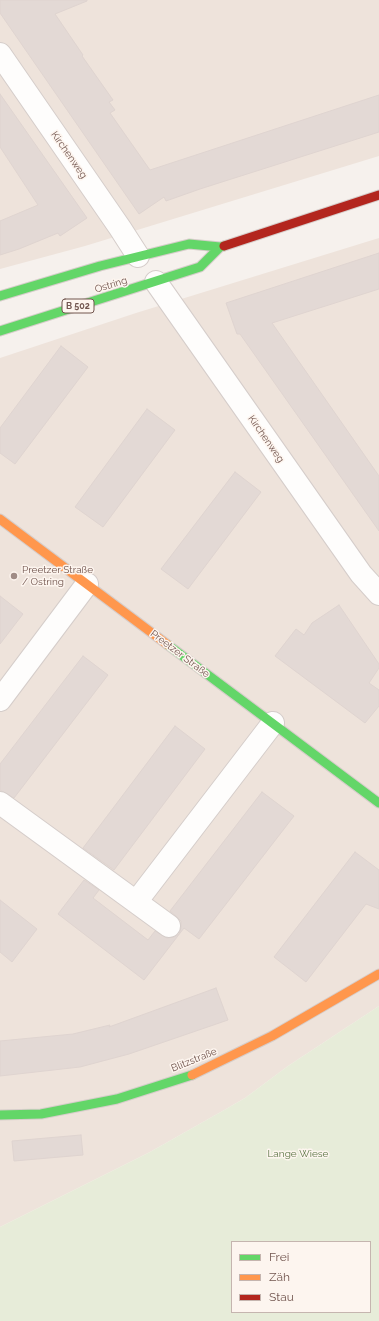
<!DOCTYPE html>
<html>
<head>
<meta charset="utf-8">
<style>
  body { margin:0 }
  #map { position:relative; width:379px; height:1321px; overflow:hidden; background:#f6f1ed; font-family:Raleway,sans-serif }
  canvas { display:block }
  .legend { position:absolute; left:231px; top:1241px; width:140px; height:72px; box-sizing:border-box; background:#fdf5ef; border:1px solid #c5b5af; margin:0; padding:5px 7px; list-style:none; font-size:12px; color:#72564f }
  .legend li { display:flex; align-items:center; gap:8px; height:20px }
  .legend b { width:20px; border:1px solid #c5b5af }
</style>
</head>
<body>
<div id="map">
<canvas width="379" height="1321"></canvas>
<ul class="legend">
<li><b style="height:5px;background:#63d668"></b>Frei</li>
<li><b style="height:5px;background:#ff974d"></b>Zäh</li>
<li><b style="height:5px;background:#b3261e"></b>Stau</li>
</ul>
</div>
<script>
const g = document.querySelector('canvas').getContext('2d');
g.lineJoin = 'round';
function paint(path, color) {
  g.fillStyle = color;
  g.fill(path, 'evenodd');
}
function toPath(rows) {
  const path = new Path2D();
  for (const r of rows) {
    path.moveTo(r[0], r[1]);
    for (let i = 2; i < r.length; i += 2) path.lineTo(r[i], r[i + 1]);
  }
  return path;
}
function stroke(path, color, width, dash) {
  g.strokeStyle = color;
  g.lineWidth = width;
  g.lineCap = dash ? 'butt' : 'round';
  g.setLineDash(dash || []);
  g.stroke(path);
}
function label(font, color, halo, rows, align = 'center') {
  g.font = font + ' Raleway,sans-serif';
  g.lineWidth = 3;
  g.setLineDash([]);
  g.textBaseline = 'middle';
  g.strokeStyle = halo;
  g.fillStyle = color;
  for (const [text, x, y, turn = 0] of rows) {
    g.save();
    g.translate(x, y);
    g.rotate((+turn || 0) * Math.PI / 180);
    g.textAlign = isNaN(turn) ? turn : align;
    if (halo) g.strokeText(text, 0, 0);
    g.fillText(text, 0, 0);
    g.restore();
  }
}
paint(toPath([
  [0,0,379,0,379,156,85,246,0,269],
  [379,238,379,1006,288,1066,245,1098,226,1109,150,1152,0,1227,0,358,136,313]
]), '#eee3db');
paint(toPath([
  [379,1006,379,1321,0,1321,0,1227,150,1152,226,1109,245,1098,288,1066],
  [232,1242,370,1242,370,1312,232,1312]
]), '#e7ecd9');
const building = toPath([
  [0,0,87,0,87,1,55,14,83,55,82,56,113,100,109,102,115,110,110,113,150,170,379,95,379,132,200,189,166,201,164,197,139,214,0,13,0,0],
  [0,94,87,218,60,236,58,233,19,249,0,255,0,221,38,205,0,147,0,94],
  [379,253,379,289,272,323,379,476,379,531,240,334,237,334,226,303,379,253],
  [61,346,88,367,15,464,0,453,0,428,61,346],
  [147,409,175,430,103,527,75,507,147,409],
  [235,472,261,492,188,589,161,569,235,472],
  [0,596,23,614,0,644,0,596],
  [339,605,379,664,379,668,369,683,379,690,379,706,365,723,275,656,296,629,304,635,312,623,339,605],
  [83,656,108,675,14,798,0,790,0,764,83,656],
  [175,726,205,749,114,870,83,848,175,726],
  [262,792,294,816,199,939,184,928,144,980,58,914,84,880,99,890,93,898,148,940,155,931,167,938,174,937,179,934,181,928,181,921,176,916,170,911,262,792],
  [355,852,379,870,379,909,366,904,306,982,274,957,355,852],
  [0,900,37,929,12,962,0,952,0,900],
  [216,988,228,1020,129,1054,80,1067,0,1076,0,1041,73,1034,110,1025,109,1027,216,988],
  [81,1135,83,1155,14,1161,12,1141,81,1135]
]);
paint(building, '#e3d9d5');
stroke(building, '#dfd4d0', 1);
const street = toPath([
  [0,54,120,228,138,256],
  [156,282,361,574,379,594],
  [0,700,87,584],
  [0,803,169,926],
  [136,902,273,723]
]);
const fast = toPath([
  [0,296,100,266,189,244,220,247,224,246],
  [0,331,200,267,220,247],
  [168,645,379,803],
  [0,1115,41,1114,117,1099,192,1075]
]);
const slow = toPath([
  [0,519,168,645],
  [192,1075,272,1036,379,974]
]);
const jam = toPath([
  [224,246,379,195]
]);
stroke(street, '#d5cdca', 24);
stroke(fast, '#d6cdca', 11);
stroke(slow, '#d6cdca', 11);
stroke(jam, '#d6cdca', 11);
stroke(street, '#fefdfc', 22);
stroke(fast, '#63d668', 9);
stroke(slow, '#ff974d', 9);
stroke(jam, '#b3261e', 9);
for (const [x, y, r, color] of [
  [14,576,4,"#a08c86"]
]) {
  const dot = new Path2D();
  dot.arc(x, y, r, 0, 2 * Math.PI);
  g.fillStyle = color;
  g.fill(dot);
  stroke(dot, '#fdf5ef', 1.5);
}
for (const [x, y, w] of [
  [78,306,32]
]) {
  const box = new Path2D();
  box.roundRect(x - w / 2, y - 7, w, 14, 3);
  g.fillStyle = '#fdf5ef';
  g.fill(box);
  stroke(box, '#72564f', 1);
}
label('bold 9px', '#72564f', null, [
  ["B 502",78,306]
]);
label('10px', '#72564f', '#fdf5ef', [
  ["Kirchenweg",69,155,55],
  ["Ostring",111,285,-17],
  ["Kirchenweg",266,439,55],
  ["Preetzer Straße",180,654,37],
  ["Blitzstraße",194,1060,-22]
]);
label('10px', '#72564f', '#fdf5ef', [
  ["Preetzer Straße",22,570],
  ["/ Ostring",22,582]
], 'left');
label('10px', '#5e7748', '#fdf5ef', [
  ["Lange Wiese",298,1154]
]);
</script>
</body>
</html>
